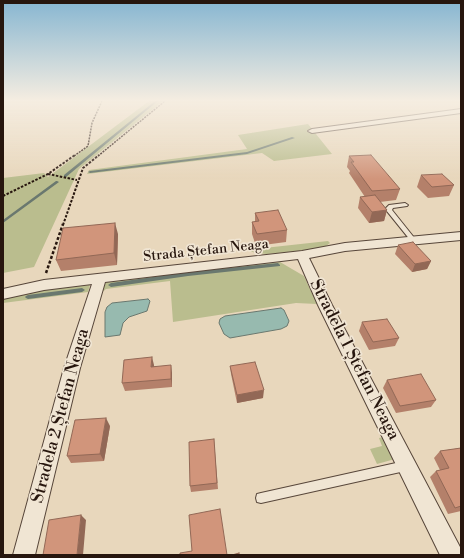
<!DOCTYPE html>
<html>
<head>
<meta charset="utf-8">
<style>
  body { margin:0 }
  #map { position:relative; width:464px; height:558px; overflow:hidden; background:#e8d7bc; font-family:"Libre Bodoni",serif }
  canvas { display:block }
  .frame { position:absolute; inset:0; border:4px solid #27160e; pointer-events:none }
</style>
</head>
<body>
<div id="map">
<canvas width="464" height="558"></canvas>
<div class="frame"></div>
</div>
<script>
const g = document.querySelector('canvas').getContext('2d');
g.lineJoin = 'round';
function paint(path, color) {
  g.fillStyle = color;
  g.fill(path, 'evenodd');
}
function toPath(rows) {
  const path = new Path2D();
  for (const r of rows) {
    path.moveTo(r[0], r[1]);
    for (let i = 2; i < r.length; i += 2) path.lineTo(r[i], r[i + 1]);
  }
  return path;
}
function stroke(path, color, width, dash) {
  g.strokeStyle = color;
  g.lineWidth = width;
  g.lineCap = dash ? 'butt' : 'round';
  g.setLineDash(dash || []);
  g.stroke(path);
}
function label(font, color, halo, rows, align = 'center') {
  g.font = font + ' "Libre Bodoni",serif';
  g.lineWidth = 3.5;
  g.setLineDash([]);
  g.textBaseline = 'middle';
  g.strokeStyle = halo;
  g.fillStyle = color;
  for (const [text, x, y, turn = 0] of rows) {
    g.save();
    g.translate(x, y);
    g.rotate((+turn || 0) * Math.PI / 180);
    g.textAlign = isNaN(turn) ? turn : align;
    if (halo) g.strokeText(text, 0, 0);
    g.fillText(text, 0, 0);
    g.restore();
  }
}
paint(toPath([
  [149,101,163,101,79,169,34,267,3,273,3,178,44,173,48,177],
  [308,124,332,154,274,161,262,153,87,174,89,170,247,149,238,135],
  [328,241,330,243,326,246,308,250,267,254,256,253,243,249,255,249],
  [280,262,304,276,317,304,296,303,173,322,170,281,106,289,100,294,103,285,107,282,155,275],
  [90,285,88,292,3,303,3,298,38,290],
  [384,437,395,459,377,464,370,449,382,446,379,438]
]), '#babd8e');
const water = toPath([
  [148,299,150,301,147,311,129,317,123,323,120,335,105,337,105,312,107,307,112,303,148,299],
  [281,308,284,310,289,321,287,326,281,329,230,338,224,334,219,323,220,319,225,316,281,308]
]);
paint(water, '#97baaf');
stroke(water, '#6a786f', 1);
paint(toPath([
  [155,101,158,101,66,177,64,177,64,175,155,101],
  [292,137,295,138,247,154,90,173,88,172,90,171,247,152,292,137],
  [56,181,57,181,59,182,3,223,3,220,56,181],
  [278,263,280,265,280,266,188,276,111,287,108,285,111,283,188,272,278,263],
  [82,288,85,290,82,292,28,299,26,298,25,297,26,296,28,295,82,288]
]), '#6a786f');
const lane = toPath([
  [405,203,408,205,407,206,393,208,392,210,416,240,413,242,411,241,386,210,386,208,389,205,405,203],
  [405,461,409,462,410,466,409,470,405,471,261,503,257,502,256,498,257,494,261,493,405,461]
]);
const street = toPath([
  [461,109,461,113,312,133,308,131,312,129,461,109],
  [461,232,461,240,345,251,309,258,332,305,460,547,461,555,440,555,318,305,298,259,105,282,80,368,35,555,13,555,64,368,92,284,44,290,3,299,3,289,44,280,302,251,345,243,461,232]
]);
stroke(lane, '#57463a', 2);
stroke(street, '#57463a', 2);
stroke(toPath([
  [74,156,88,146,92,123,102,101],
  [98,156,165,101]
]), '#27160e', 1.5, [2, 1]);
stroke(toPath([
  [48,174,77,180],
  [3,196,48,174,75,155],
  [63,225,83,168,99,155]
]), '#27160e', 2, [2.5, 1.5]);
stroke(toPath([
  [46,273,63,224]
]), '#27160e', 2.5, [3, 2]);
paint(lane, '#f0e5d3');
paint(street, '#f0e5d3');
paint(toPath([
  [349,156,400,189,396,200,380,202,387,210,384,221,369,223,358,208,360,197,365,197,349,173,350,171,347,167],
  [421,175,454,185,449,196,428,198,417,187],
  [255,213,287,230,286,242,256,246,252,234,252,222,255,222],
  [118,234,117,265,61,271,56,260],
  [398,245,431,261,427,269,412,272,395,254],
  [362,322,399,338,395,346,369,350,359,331],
  [154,365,154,366,172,373,172,387,125,391,122,383],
  [230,366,263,398,237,403,231,374],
  [387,380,436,400,431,407,396,413,383,388],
  [110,426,104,461,71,463,67,456],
  [214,439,218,489,191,492,190,486],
  [461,448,461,511,448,514,430,477,436,471,440,470,434,458,440,451]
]), '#b4806a');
paint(toPath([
  [387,210,384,221,369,223,372,212],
  [115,223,118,234,117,265,114,253],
  [431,261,427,269,412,272,415,264],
  [152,357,154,365,153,375,151,367],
  [171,365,172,373,172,387,171,379],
  [264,390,263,398,237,403,237,395],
  [106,418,110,426,104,461,100,454],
  [81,515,86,520,83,555,77,555]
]), '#926856');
const building = toPath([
  [371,155,400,189,372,191,351,162,354,162,349,156,371,155],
  [442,174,454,185,432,187,421,175,442,174],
  [375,195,387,210,372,212,360,197,375,195],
  [278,210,287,230,257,234,252,222,259,221,255,213,278,210],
  [115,223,114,253,56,260,63,228,115,223],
  [413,242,431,261,415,264,398,245,413,242],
  [387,319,399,338,373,342,362,322,387,319],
  [152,357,151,367,171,365,171,379,122,383,124,360,152,357],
  [255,362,264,390,237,395,230,366,255,362],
  [421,374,436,400,400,406,387,380,421,374],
  [106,418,100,454,67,456,75,420,106,418],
  [214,439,217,483,190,486,189,442,214,439],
  [461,448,461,506,455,508,436,471,449,468,440,451,461,448],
  [220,509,227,555,180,555,180,553,192,551,189,515,220,509],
  [81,515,77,555,43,555,49,520,81,515],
  [239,553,239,555,232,555,239,553]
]);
paint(building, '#d1957b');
stroke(building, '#926856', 1);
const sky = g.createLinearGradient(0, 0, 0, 179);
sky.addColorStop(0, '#87b6d1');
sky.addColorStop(0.56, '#f5ede1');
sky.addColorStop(1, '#f5ede100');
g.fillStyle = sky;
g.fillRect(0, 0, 464, 179);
label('14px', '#27160e', '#f0e5d3', [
  ["Strada Ștefan Neaga",206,251,-6]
]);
label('17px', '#27160e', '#f0e5d3', [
  ["Stradela 1 Ștefan Neaga",354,360,63],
  ["Stradela 2 Ștefan Neaga",61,416,-75]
]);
</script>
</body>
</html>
